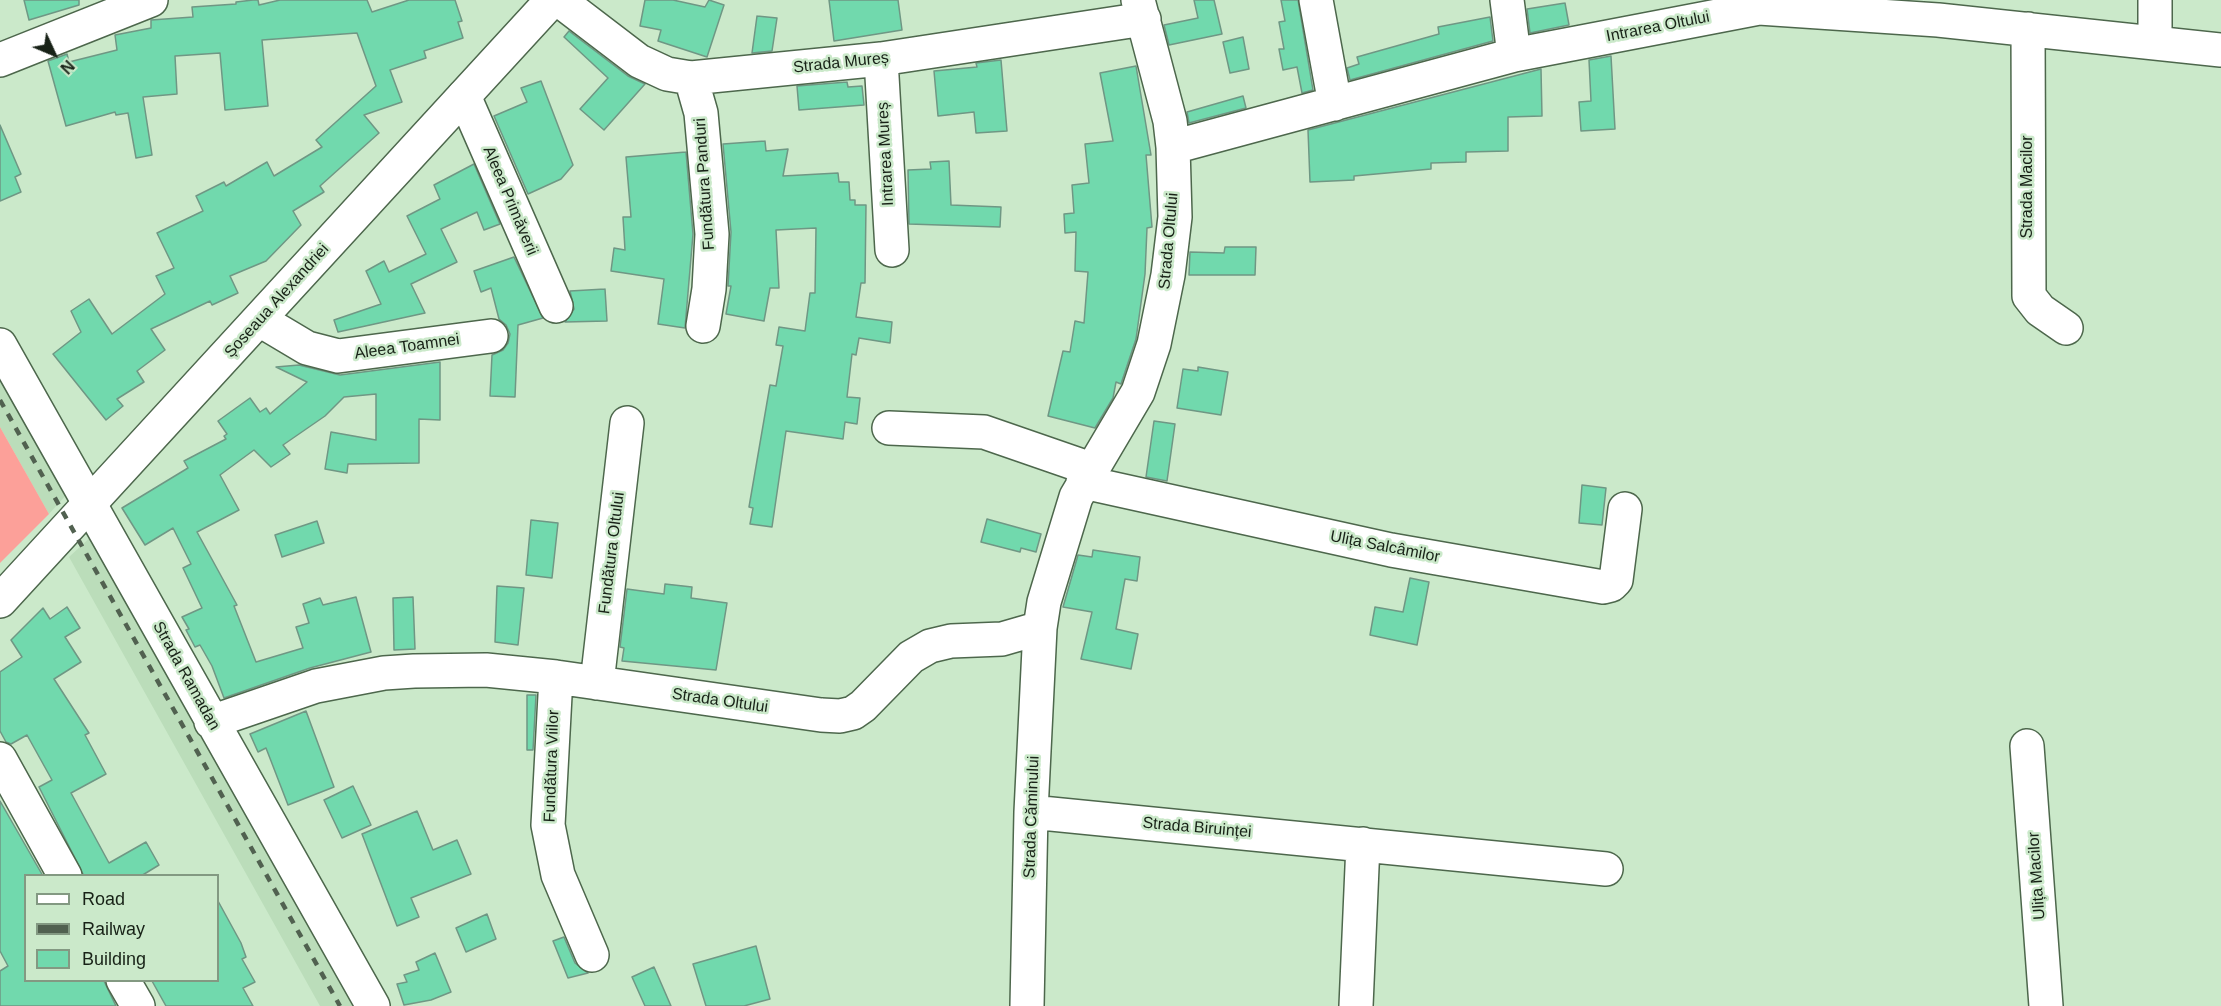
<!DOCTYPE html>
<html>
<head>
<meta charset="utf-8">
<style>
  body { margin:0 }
  #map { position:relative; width:2221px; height:1006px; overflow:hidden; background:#cbe9ca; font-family:Helvetica,sans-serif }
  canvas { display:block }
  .legend { position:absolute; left:24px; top:874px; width:195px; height:108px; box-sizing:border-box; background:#cbe9ca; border:2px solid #839982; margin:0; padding:8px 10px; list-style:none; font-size:18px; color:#182217 }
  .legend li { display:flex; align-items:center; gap:12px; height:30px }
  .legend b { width:30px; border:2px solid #839982 }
  .north { position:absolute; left:24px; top:24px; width:60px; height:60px; -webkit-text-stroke:4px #cbe9ca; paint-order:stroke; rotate:134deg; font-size:16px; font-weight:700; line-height:24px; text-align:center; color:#182217 }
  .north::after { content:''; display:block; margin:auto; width:21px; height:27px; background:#182217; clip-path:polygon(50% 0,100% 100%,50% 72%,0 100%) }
</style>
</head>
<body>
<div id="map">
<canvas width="2221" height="1006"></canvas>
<ul class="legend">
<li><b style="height:8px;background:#fff"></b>Road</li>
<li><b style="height:8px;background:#516150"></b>Railway</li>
<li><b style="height:16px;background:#71d9ad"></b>Building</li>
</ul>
<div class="north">N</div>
</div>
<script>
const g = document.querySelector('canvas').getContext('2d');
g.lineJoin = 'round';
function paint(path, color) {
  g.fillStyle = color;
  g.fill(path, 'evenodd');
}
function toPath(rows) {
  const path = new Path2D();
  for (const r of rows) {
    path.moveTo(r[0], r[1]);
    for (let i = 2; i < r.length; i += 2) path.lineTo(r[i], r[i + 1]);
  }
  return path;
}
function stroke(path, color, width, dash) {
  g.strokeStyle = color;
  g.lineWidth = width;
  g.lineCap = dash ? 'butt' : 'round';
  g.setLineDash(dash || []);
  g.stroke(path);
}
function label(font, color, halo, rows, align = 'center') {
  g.font = font + ' Helvetica,sans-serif';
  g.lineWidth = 5;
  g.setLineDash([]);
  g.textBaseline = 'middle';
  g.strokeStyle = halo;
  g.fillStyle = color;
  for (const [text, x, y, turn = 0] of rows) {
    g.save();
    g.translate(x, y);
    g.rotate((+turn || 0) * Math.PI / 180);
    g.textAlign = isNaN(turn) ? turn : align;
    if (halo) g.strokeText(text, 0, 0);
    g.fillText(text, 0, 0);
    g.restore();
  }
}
paint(toPath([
  [0,374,68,493,49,514,0,427],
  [95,533,360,1006,320,1006,69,557]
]), '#bbddba');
paint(toPath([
  [0,427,49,514,0,563]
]), '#fca099');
const building = toPath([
  [24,0,79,0,79,5,29,20,24,0],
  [253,0,258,0,259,5,280,0,367,0,372,12,409,0,455,0,462,21,458,22,463,38,424,51,426,58,390,70,402,102,364,115,379,133,320,186,324,192,293,211,301,225,266,261,230,276,238,293,212,305,210,301,151,329,165,350,137,371,144,382,117,399,123,406,106,420,53,354,81,332,71,311,89,299,112,334,165,294,156,276,174,268,157,233,203,211,196,196,224,182,226,186,267,162,274,176,322,147,316,140,376,86,357,33,262,40,268,106,225,110,220,53,175,56,177,94,143,97,152,155,136,158,128,113,116,115,115,112,66,126,48,61,67,54,69,62,117,50,115,35,151,28,151,20,193,17,192,7,236,4,236,2,253,0],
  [645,0,673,0,705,7,709,0,724,5,707,57,658,41,661,30,640,26,645,0],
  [829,0,898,0,902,30,834,41,829,0],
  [1194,0,1214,0,1222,34,1169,45,1164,25,1198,18,1194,0],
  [1281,0,1298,0,1313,90,1302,93,1297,67,1283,70,1279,49,1284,49,1279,22,1285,21,1281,0],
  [1565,3,1569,25,1530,33,1527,9,1565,3],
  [757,16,777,18,772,51,752,53,757,16],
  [1490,17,1493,41,1350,80,1347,68,1359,64,1357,57,1439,34,1438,27,1490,17],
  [569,31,628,76,645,84,604,130,580,109,608,78,564,37,569,31],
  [1243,37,1249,69,1230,73,1223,42,1243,37],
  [1611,56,1615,129,1581,131,1579,102,1591,101,1589,60,1611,56],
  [1001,60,1007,131,976,133,974,112,938,116,934,71,977,67,976,63,1001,60],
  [1136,66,1151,155,1146,155,1152,227,1147,228,1145,274,1136,339,1121,384,1116,382,1113,398,1095,428,1048,416,1063,351,1070,352,1075,321,1084,323,1088,272,1075,271,1076,232,1065,233,1064,214,1074,213,1072,185,1089,183,1085,144,1113,141,1100,73,1136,66],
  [1541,69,1542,116,1508,117,1508,151,1466,152,1466,162,1431,163,1431,169,1354,176,1354,180,1310,182,1308,130,1541,69],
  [541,81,573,165,561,179,528,194,494,116,527,102,521,88,541,81],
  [847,82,848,87,862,86,864,105,799,110,797,86,847,82],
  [1243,96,1246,108,1189,123,1187,112,1243,96],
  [0,125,21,174,15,177,21,192,0,201,0,125],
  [765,141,766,151,788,149,783,176,838,173,839,182,849,182,850,200,855,200,855,205,866,205,865,283,861,283,856,317,892,322,890,343,859,338,856,355,852,354,847,397,860,398,857,424,845,422,843,439,786,431,772,527,750,524,753,508,749,507,770,385,776,386,783,346,776,345,779,327,805,331,810,293,815,293,816,228,776,230,779,288,770,288,764,321,726,314,731,286,728,286,731,232,723,144,765,141],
  [686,152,693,234,685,328,658,324,664,279,611,271,614,248,625,250,623,217,631,217,626,157,686,152],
  [949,161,951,205,1001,207,1000,227,909,224,908,170,931,169,930,162,949,161],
  [474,164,500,224,484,230,477,212,441,229,457,262,411,284,425,313,338,332,334,320,381,304,366,271,384,261,389,272,426,254,407,216,440,199,434,185,474,164],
  [1225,247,1256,247,1255,275,1189,275,1190,252,1224,253,1225,247],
  [514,257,543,318,518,325,515,397,490,396,492,355,503,350,508,343,510,334,506,325,499,319,491,288,481,292,474,271,514,257],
  [605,289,607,321,565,322,574,309,570,291,605,289],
  [440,362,440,420,419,419,419,463,348,464,347,473,325,469,331,432,376,440,376,394,344,397,325,416,283,445,290,454,271,467,254,450,220,475,239,510,197,532,237,605,234,606,256,662,303,648,296,627,309,623,303,604,320,598,323,605,356,597,371,652,310,668,224,698,212,666,200,645,195,647,186,630,189,629,182,617,202,608,183,568,191,564,173,528,145,545,122,508,188,468,184,461,226,439,224,436,227,434,218,421,250,398,260,412,266,408,270,414,307,382,276,367,299,365,340,375,440,362],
  [1198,367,1228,372,1221,415,1177,408,1183,369,1198,371,1198,367],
  [1154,421,1175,424,1167,481,1146,477,1154,421],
  [1582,485,1606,488,1602,525,1579,523,1582,485],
  [987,519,1041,534,1036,552,1021,548,1020,552,981,542,987,519],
  [531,520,558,523,552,578,526,575,531,520],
  [317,521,324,543,282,557,275,535,317,521],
  [1093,550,1140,557,1137,581,1125,579,1116,629,1138,634,1131,669,1081,659,1092,612,1063,607,1078,555,1092,557,1093,550],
  [1410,578,1429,582,1417,645,1370,635,1375,607,1403,612,1410,578],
  [665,584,692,587,691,598,727,603,716,670,622,661,624,648,620,647,627,589,664,594,665,584],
  [497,586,524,588,518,645,495,642,497,586],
  [413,597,415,649,394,650,393,598,413,597],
  [67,607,80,628,65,637,81,662,54,679,89,733,85,735,106,774,71,793,109,863,146,842,159,865,141,876,84,876,39,787,52,780,27,735,11,744,6,742,0,731,0,672,22,657,11,640,43,608,50,619,67,607],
  [527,695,536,695,533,750,527,750,527,695],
  [306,711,334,787,288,805,266,748,258,752,250,734,306,711],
  [353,786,371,825,342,838,324,800,353,786],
  [0,801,43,876,26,876,26,981,104,981,116,1006,0,1006,0,971,8,966,0,951,0,801],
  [417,811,433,850,457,840,471,874,411,898,419,917,397,926,362,834,417,811],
  [218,901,241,943,246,957,242,959,255,982,243,988,253,1006,166,1006,152,981,218,981,218,901],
  [487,914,496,939,466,952,456,928,487,914],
  [564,937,575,963,588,973,568,978,553,941,564,937],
  [756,946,770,999,744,1006,706,1006,693,964,756,946],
  [435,953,451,992,431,1000,404,1005,397,984,407,982,404,975,419,970,416,962,435,953],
  [654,967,671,1006,645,1006,632,977,654,967]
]);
paint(building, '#71d9ad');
stroke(building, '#6f9784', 1.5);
const minor = toPath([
  [559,0,639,61,667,74,691,78,881,59,1144,19],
  [1316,0,1335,104],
  [1507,0,1514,55],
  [2028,29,2029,296,2040,310,2066,328],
  [2155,42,2155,0],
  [881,59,892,250],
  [0,60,151,0],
  [691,78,701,113,712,234,709,289,703,326],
  [464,96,556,306],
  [1173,147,1514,55,1759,8,1938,20,2221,50],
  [260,320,307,348,338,356,491,336],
  [0,345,373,1006],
  [889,428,984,432,1091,469],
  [1083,482,1391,550,1603,587,1611,585,1616,580,1625,509],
  [556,677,548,825,558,875,592,955],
  [597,683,627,423],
  [211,722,316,686,384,673,414,671,486,670,556,677,821,715,840,716,853,713,863,706,911,657,930,646,951,641,1002,639,1040,628],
  [2027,746,2046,1006],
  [0,759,65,876],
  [1031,812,1606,869],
  [123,980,138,1006],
  [1027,1006,1031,812,1040,628,1044,602,1076,497,1138,392,1154,344,1168,275,1175,217,1173,147,1170,121,1138,0],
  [1356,1006,1363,844]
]);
const major = toPath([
  [0,601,552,0]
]);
stroke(minor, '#4d674c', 36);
stroke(major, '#4d674c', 36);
stroke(minor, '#fff', 33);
stroke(major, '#fff', 33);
stroke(toPath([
  [0,400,340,1006]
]), '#516150', 4.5, [8, 8]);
label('16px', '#182217', '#cbe9ca', [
  ["Intrarea Oltului",1658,27,-11],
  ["Strada Mureș",841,63,-6],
  ["Intrarea Mureș",886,154,-93],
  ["Fundătura Panduri",705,184,-94],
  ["Strada Macilor",2028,187,-90],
  ["Aleea Primăverii",510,201,67],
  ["Strada Oltului",1169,241,-85],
  ["Șoseaua Alexandriei",277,301,-48],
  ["Aleea Toamnei",407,347,-8],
  ["Ulița Salcâmilor",1385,547,11],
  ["Fundătura Oltului",612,553,-83],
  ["Strada Ramadan",186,676,61],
  ["Strada Oltului",720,701,8],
  ["Fundătura Viilor",552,766,-88],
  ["Strada Căminului",1032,817,-88],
  ["Strada Biruinței",1197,828,5],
  ["Ulița Macilor",2037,876,-94]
]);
</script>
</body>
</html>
